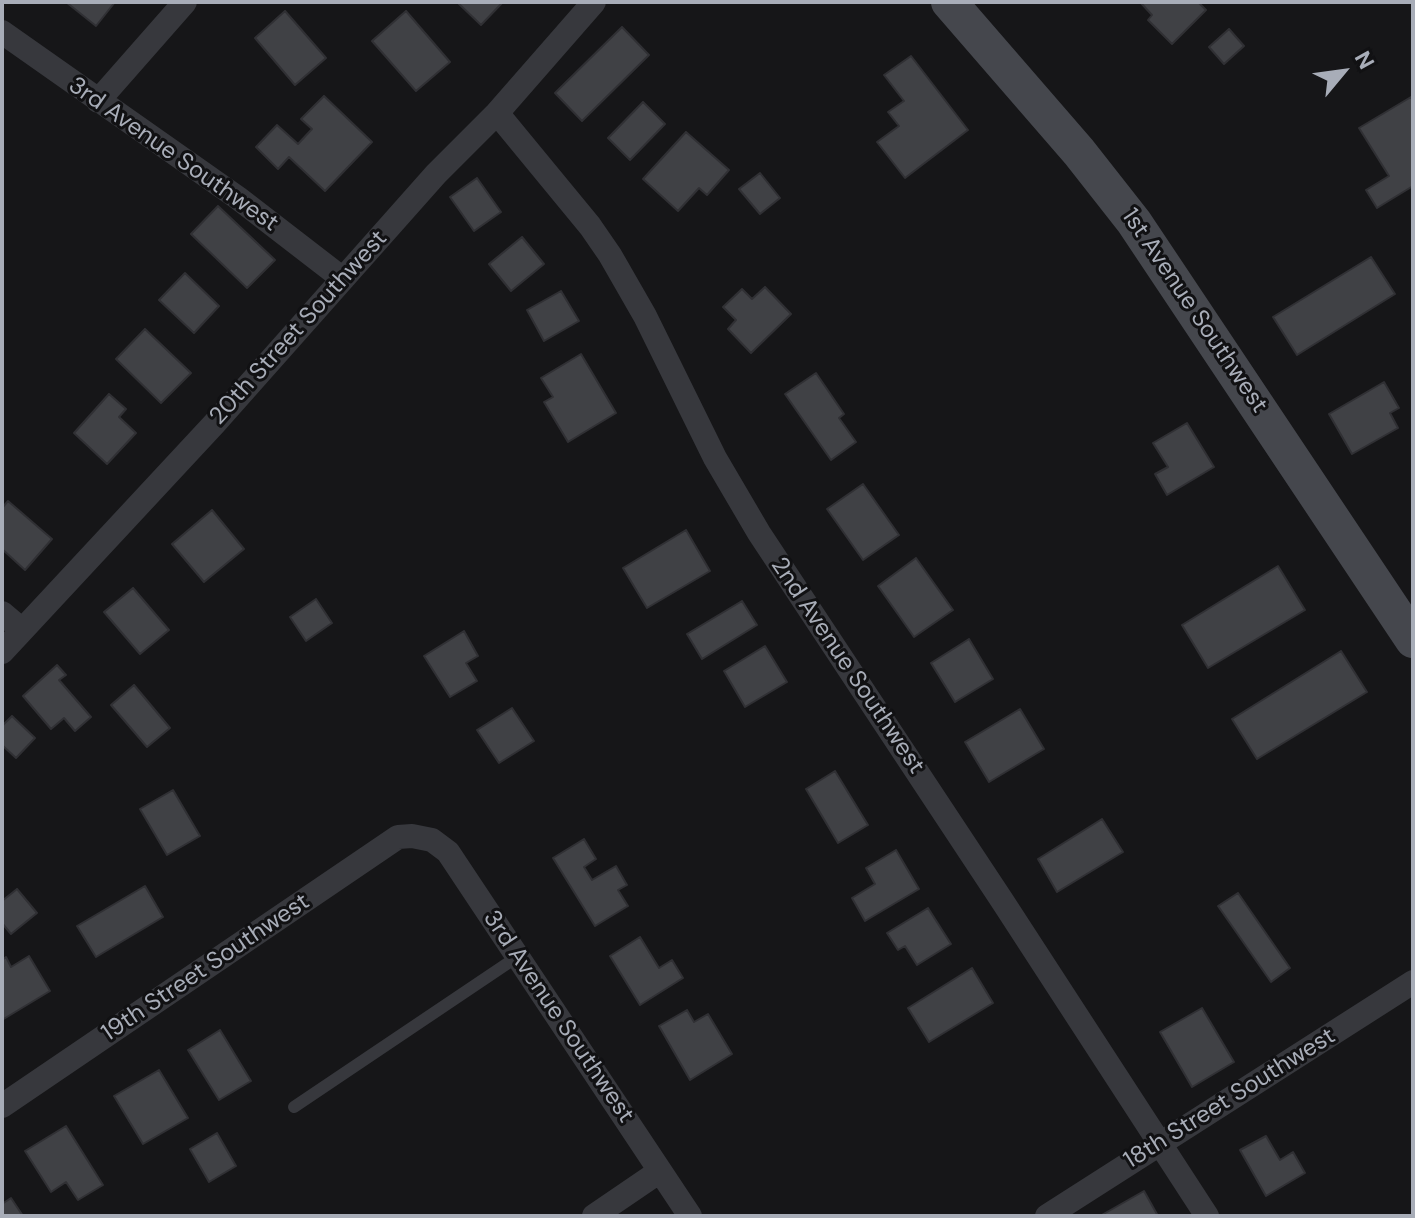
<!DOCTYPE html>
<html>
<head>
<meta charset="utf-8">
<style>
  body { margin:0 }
  #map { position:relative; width:1415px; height:1218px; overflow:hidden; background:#161618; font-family:"DM Sans",sans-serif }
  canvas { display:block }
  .frame { position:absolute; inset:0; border:4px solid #a8adb8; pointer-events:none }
  .north { position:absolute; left:1303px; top:32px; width:80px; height:80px; -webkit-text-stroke:6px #111113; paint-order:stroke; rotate:61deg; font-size:22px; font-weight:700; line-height:32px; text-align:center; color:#a8adb8 }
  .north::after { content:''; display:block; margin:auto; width:28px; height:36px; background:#a8adb8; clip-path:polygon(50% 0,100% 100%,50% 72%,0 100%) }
</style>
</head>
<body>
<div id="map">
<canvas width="1415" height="1218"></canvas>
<div class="frame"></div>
<div class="north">N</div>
</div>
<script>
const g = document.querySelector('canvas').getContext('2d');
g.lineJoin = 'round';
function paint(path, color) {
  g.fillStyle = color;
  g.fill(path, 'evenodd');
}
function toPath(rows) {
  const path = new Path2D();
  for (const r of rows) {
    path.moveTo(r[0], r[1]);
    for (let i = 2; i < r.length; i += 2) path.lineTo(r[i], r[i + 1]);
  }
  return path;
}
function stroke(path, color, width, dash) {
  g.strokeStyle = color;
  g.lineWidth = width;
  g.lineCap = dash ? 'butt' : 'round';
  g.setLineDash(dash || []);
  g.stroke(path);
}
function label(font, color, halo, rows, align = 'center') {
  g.font = font + ' "DM Sans",sans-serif';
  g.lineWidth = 6;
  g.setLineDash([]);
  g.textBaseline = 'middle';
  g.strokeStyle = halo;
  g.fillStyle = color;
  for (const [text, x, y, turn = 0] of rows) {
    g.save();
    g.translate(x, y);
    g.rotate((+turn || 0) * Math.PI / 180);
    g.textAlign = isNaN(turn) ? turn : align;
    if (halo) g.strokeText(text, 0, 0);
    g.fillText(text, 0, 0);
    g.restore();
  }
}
const building = toPath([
  [66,2,115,2,96,26,66,2],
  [457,2,503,2,481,25,457,2],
  [1140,2,1198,2,1206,10,1172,44,1148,20,1152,15,1140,2],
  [285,11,326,58,295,85,255,38,285,11],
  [406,11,450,62,416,91,372,41,406,11],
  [622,27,649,55,582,121,555,93,622,27],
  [1229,29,1244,46,1224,64,1209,47,1229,29],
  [911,56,968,130,905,178,877,142,899,126,888,112,904,101,884,75,911,56],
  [324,96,372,142,325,191,289,157,278,169,256,147,277,125,298,144,312,129,301,119,324,96],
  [1411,97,1413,100,1413,186,1377,208,1366,190,1389,176,1359,128,1411,97],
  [643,102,665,124,630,160,608,138,643,102],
  [686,132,729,170,707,195,699,188,678,211,643,179,686,132],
  [760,173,780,198,760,214,739,189,760,173],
  [477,178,501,212,474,231,450,197,477,178],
  [218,206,275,260,247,288,191,234,218,206],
  [522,237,544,264,511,291,489,264,522,237],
  [1371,257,1395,294,1297,355,1273,317,1371,257],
  [185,273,219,306,194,333,159,300,185,273],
  [765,287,791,314,751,353,728,329,736,320,723,307,742,289,752,299,765,287],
  [561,291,579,321,544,341,527,310,561,291],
  [145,329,191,373,161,403,116,359,145,329],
  [581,354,616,413,568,442,544,402,553,397,541,378,581,354],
  [816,373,844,414,839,418,856,442,831,460,785,394,816,373],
  [1384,382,1399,408,1390,413,1398,428,1352,454,1329,414,1384,382],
  [109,394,126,409,119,417,136,433,107,464,74,433,109,394],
  [1187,423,1214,467,1167,495,1155,474,1168,467,1153,443,1187,423],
  [863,484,899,535,863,560,827,509,863,484],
  [8,501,52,539,25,570,2,549,2,508,8,501],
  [212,510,244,549,204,582,172,544,212,510],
  [686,530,710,571,647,608,623,568,686,530],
  [916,558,953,610,914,637,878,586,916,558],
  [1278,566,1305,610,1208,668,1182,625,1278,566],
  [133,588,169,630,140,654,104,612,133,588],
  [316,599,332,623,306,641,290,617,316,599],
  [742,601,757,625,702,659,687,634,742,601],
  [464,631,478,656,466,663,477,681,450,697,424,656,464,631],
  [969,639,993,679,955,702,931,663,969,639],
  [765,646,787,682,745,707,724,671,765,646],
  [1341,651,1367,692,1257,759,1232,719,1341,651],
  [57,665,66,675,59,680,91,717,75,731,64,718,51,729,23,696,57,665],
  [134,685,170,728,147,747,111,705,134,685],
  [512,708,534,741,499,763,477,730,512,708],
  [1020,709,1044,749,989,782,965,742,1020,709],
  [12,716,35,738,16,758,2,745,2,726,12,716],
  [835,771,868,825,838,843,806,789,835,771],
  [173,790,200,836,167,855,140,809,173,790],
  [1102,819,1123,852,1057,892,1038,859,1102,819],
  [584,839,596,859,584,867,592,880,616,866,627,885,618,890,628,906,595,926,553,858,584,839],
  [896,850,919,889,865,921,852,898,875,884,866,868,896,850],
  [145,886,163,917,96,957,77,926,145,886],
  [17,889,37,913,11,934,2,923,2,901,17,889],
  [1238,893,1290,968,1271,982,1218,906,1238,893],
  [928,908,951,944,917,965,905,946,898,950,887,933,928,908],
  [640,937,659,968,672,960,683,978,640,1005,610,956,640,937],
  [29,956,50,991,2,1020,2,960,6,957,11,967,29,956],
  [972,968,993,1003,929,1042,908,1008,972,968],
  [1202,1008,1234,1062,1192,1087,1160,1032,1202,1008],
  [687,1010,694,1022,708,1014,732,1054,690,1080,659,1026,687,1010],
  [220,1030,251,1081,219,1100,188,1050,220,1030],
  [159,1070,188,1118,143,1144,114,1096,159,1070],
  [66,1126,103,1185,78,1200,66,1182,51,1192,25,1151,66,1126],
  [217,1133,236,1166,209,1182,190,1149,217,1133],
  [1266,1136,1280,1160,1293,1152,1305,1173,1266,1196,1240,1150,1266,1136],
  [1144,1191,1158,1216,1100,1216,1144,1191],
  [11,1198,23,1216,2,1216,2,1204,11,1198]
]);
paint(building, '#404145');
stroke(building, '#303034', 2);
stroke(toPath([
  [294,1107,517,957]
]), '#37383d', 12);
stroke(toPath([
  [2,32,238,198,343,279],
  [98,101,185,2],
  [497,113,590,226,610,255,645,316,715,458,759,533,1003,902,1207,1216],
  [2,613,22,630],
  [2,652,215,423,436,174,497,113,594,2],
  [2,1106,398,837,412,836,432,840,448,852,690,1216],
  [594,1216,660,1171],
  [1047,1216,1413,982]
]), '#37383d', 24);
stroke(toPath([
  [949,2,1079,152,1134,222,1413,640]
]), '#45474d', 36);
label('24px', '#a8adb8', '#111113', [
  ["3rd Avenue Southwest",173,155,35],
  ["1st Avenue Southwest",1194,311,56],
  ["20th Street Southwest",299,328,-48],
  ["2nd Avenue Southwest",847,666,56],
  ["19th Street Southwest",206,968,-34],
  ["3rd Avenue Southwest",558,1017,56],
  ["18th Street Southwest",1230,1099,-32]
]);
</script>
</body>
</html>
